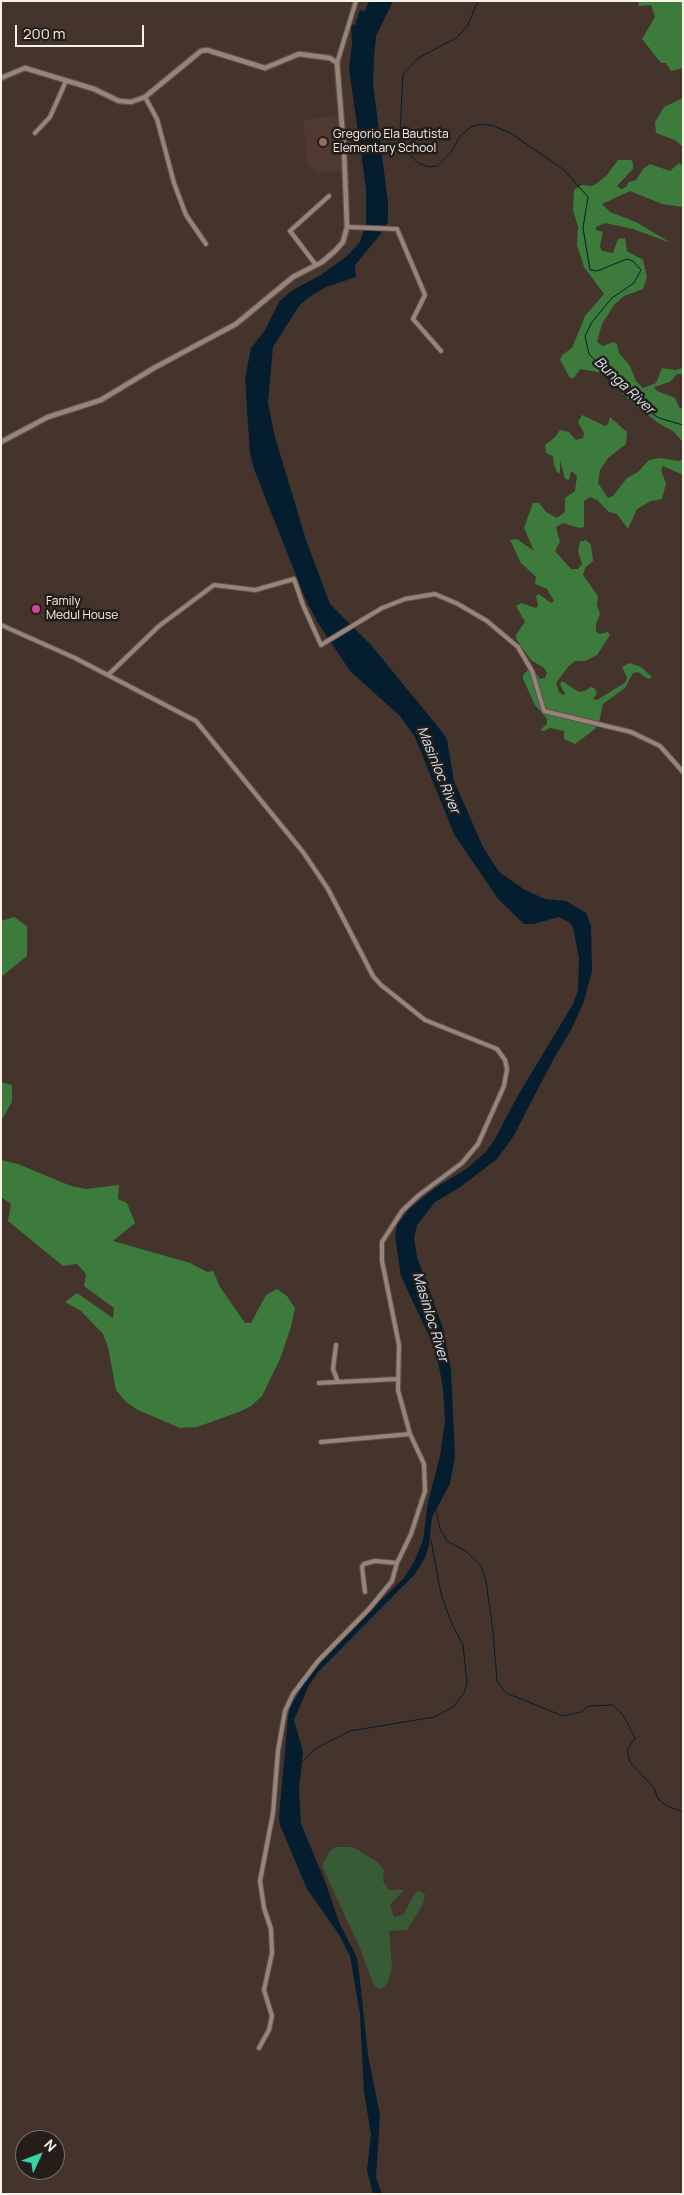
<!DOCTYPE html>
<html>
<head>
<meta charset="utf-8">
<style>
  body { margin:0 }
  #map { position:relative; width:684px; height:2195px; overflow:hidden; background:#44342c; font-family:Manrope,sans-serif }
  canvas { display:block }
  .frame { position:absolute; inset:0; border:2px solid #faf0ea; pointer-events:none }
  .north { position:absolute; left:15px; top:2130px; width:50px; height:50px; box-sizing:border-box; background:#251d1a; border:1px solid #7a716d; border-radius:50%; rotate:47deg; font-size:14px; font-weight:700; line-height:20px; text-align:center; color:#faf0ea }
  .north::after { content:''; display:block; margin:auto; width:18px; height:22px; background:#36d4a7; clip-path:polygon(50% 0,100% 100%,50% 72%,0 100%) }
  .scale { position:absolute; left:15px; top:25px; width:129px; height:22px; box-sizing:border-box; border:2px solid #faf0ea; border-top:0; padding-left:6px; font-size:15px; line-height:18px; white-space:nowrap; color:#faf0ea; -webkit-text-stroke:4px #251d1a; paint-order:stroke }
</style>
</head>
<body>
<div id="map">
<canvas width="684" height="2195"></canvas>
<div class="frame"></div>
<div class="north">N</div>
<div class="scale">200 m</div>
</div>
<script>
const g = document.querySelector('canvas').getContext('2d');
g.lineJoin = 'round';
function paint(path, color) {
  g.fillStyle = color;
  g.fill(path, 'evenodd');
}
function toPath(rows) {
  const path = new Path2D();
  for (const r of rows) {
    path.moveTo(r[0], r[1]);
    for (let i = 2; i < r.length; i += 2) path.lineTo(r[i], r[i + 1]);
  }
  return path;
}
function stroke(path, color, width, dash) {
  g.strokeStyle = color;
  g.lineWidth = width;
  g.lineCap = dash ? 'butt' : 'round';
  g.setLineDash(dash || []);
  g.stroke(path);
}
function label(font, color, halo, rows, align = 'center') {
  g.font = font + ' Manrope,sans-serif';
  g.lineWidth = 5;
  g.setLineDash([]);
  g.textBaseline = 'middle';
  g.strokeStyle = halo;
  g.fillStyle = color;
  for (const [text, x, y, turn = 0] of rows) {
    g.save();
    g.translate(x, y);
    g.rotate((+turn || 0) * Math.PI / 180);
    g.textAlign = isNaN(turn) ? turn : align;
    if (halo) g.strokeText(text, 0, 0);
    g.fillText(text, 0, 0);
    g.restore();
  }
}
paint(toPath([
  [339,115,344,171,317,172,307,165,303,120]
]), '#50392e');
paint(toPath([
  [336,1847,351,1847,360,1851,378,1863,384,1870,383,1881,389,1890,404,1890,390,1905,394,1917,403,1915,415,1893,419,1891,425,1894,423,1904,407,1930,389,1931,392,1966,388,1983,381,1989,376,1988,372,1981,360,1948,322,1866,330,1851]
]), '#375b35');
paint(toPath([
  [638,1,683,1,683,68,671,71,666,63,661,63,642,39,655,17,651,5,639,6],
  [683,98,683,147,675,140,656,133,655,122,664,107],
  [618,160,631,160,633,163,633,169,617,186,621,189,626,187,629,182,636,180,644,168,650,164,670,171,679,163,683,166,683,207,662,204,630,191,602,204,610,212,636,222,671,243,633,229,605,223,596,227,596,230,603,232,600,246,602,251,613,253,618,239,625,238,627,251,643,260,647,277,643,289,624,296,614,305,602,324,597,342,603,346,613,342,617,344,619,353,630,366,636,381,643,388,656,383,662,368,675,370,683,368,683,374,677,374,670,382,654,387,657,391,675,398,680,409,683,407,683,442,673,431,658,423,630,401,603,373,580,369,574,378,570,378,560,360,562,355,572,348,585,316,604,294,584,267,577,245,578,227,573,210,574,190,582,185,591,186,596,184,607,175],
  [582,415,605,426,608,424,610,417,627,432,626,444,608,458,600,470,598,483,608,498,613,496,627,478,638,472,649,460,660,458,679,461,683,459,683,475,663,466,661,470,666,484,662,499,651,501,637,509,628,529,617,514,609,512,597,500,590,497,584,501,584,527,579,528,563,523,556,527,560,542,555,551,571,569,578,569,582,564,578,551,580,542,586,540,591,545,593,561,585,568,583,575,598,596,597,605,600,614,596,624,596,631,599,634,608,632,610,635,597,655,585,661,575,661,568,667,556,683,559,692,563,695,565,694,560,684,562,681,579,692,585,691,591,687,594,688,597,693,593,699,597,700,626,682,627,677,622,667,629,663,641,667,652,677,648,679,638,672,633,673,625,688,603,704,599,722,595,729,575,744,564,739,564,731,550,728,544,731,540,730,547,724,547,719,535,705,523,679,523,675,530,668,533,669,540,679,545,678,547,673,544,668,531,660,516,639,516,635,525,622,516,606,521,603,536,608,538,606,536,596,539,594,551,603,554,601,547,589,535,584,536,577,521,563,510,540,517,539,534,551,524,528,533,503,539,503,546,512,557,518,565,512,565,498,575,491,577,476,571,471,569,480,565,479,560,460,560,473,557,472,554,465,553,456,546,453,545,445,555,437,560,430,569,432,576,440,583,438,584,433,578,422],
  [14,917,27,926,27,956,1,977,1,921],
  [1,1082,12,1085,12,1102,1,1121],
  [1,1160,18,1164,71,1186,86,1189,119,1185,118,1199,127,1203,135,1223,113,1241,190,1263,207,1272,213,1271,220,1287,245,1323,251,1323,266,1295,277,1289,287,1296,295,1308,291,1327,280,1359,262,1396,251,1406,239,1412,197,1427,180,1428,138,1410,126,1402,116,1390,108,1347,103,1334,81,1311,65,1302,77,1293,113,1318,114,1308,84,1286,86,1274,77,1264,63,1266,8,1221,11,1204,1,1197]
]), '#3c7b3b');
paint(toPath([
  [369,1,393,1,376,36,374,57,373,83,388,203,388,222,380,235,355,265,356,277,326,287,309,297,299,306,273,347,268,403,275,437,306,540,330,604,371,645,443,733,447,740,454,781,483,847,499,872,525,890,545,899,566,901,586,913,591,925,592,971,584,1001,572,1028,553,1060,513,1137,497,1159,459,1188,435,1202,417,1225,414,1238,417,1257,443,1328,451,1370,455,1456,450,1484,432,1517,429,1545,425,1558,415,1574,318,1672,308,1687,294,1720,303,1752,299,1790,301,1824,326,1884,339,1922,357,1958,359,1972,368,2055,380,2115,376,2178,382,2194,373,2194,367,2170,371,2134,364,2092,360,2014,350,1956,340,1936,307,1889,280,1825,279,1816,288,1718,290,1707,308,1677,347,1633,404,1578,415,1560,423,1540,428,1502,440,1456,445,1421,443,1388,436,1351,401,1276,395,1236,397,1225,409,1209,435,1188,466,1169,486,1152,495,1139,517,1097,573,1004,578,990,579,958,573,927,569,922,559,917,534,924,524,924,498,899,454,834,415,737,400,716,350,671,318,623,305,598,254,469,250,454,245,379,251,348,264,332,279,302,291,291,321,275,347,256,360,242,366,224,366,189,349,68,352,44,351,24,355,25,360,10,365,11]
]), '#041d2f');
stroke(toPath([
  [478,1,467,27,456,38,418,58,403,74,400,131,406,151,418,163,429,167,437,166,451,152,460,136,471,127,482,124,494,126,512,134,564,170,588,197,583,228,590,270,597,271,627,259,633,261,641,270,634,283,612,298,592,322,585,336,589,354,642,407,659,418,683,425],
  [436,1509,440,1529,447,1541,467,1552,481,1566,486,1581,493,1632,497,1681,506,1693,563,1716,581,1712,589,1706,613,1705,623,1715,635,1738,627,1750,630,1762,654,1788,658,1799,667,1806,683,1812],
  [302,1762,315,1749,350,1731,434,1717,453,1707,464,1693,467,1684,463,1645,451,1622,441,1594,431,1540]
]), '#041d2f', 1);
const minor = toPath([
  [337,63,356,1],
  [145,97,157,119,174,183,186,215,206,244],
  [35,133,50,117,66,81],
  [347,227,397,229,425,295,413,319,441,351],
  [316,265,290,231,329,196],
  [1,625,75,658,196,721,303,852,328,889,373,976,381,985,425,1020,497,1049,505,1060,507,1069,504,1086,478,1144,462,1163,419,1195,402,1211,382,1242,382,1261,399,1345,398,1390,410,1434,424,1464,425,1491,411,1534,397,1563,392,1581,369,1609,318,1661,293,1694,285,1711,278,1751,273,1813,260,1881,264,1908,271,1929,272,1953,264,1990,272,2016,269,2030,259,2048],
  [108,675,159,626,214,585,255,590,294,579,303,605,321,645,382,608,405,599,435,594,458,604,487,621,518,647,532,671,544,711,631,732,660,746,683,772],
  [336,1345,333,1369,338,1382],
  [319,1383,397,1379],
  [321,1442,410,1434],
  [365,1592,362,1567,364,1564,375,1561,397,1563]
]);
const tertiary = toPath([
  [1,78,25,68,94,89,119,101,131,102,145,97,201,51,207,50,265,68,299,54,330,58,337,63,344,150,347,227,343,242,335,251,322,262,293,277,236,324,154,368,101,400,48,417,1,442]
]);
stroke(minor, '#60524c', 6);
stroke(tertiary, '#60524c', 7);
stroke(minor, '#97847b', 4);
stroke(tertiary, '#97847b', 4.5);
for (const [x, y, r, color] of [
  [323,142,5,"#8d6e63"],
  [36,609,5,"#d1479c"]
]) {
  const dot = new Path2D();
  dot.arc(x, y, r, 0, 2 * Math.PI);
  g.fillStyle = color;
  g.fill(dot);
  stroke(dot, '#251d1a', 2);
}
label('12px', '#faf0ea', '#251d1a', [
  ["Gregorio Ela Bautista",333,135],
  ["Elementary School",333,149],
  ["Family",46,602],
  ["Medul House",46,616]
], 'left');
label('italic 14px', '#d3e6f6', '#251d1a', [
  ["Bunga River",624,386,43],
  ["Masinloc River",438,770,68],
  ["Masinloc River",430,1317,73]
]);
</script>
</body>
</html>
